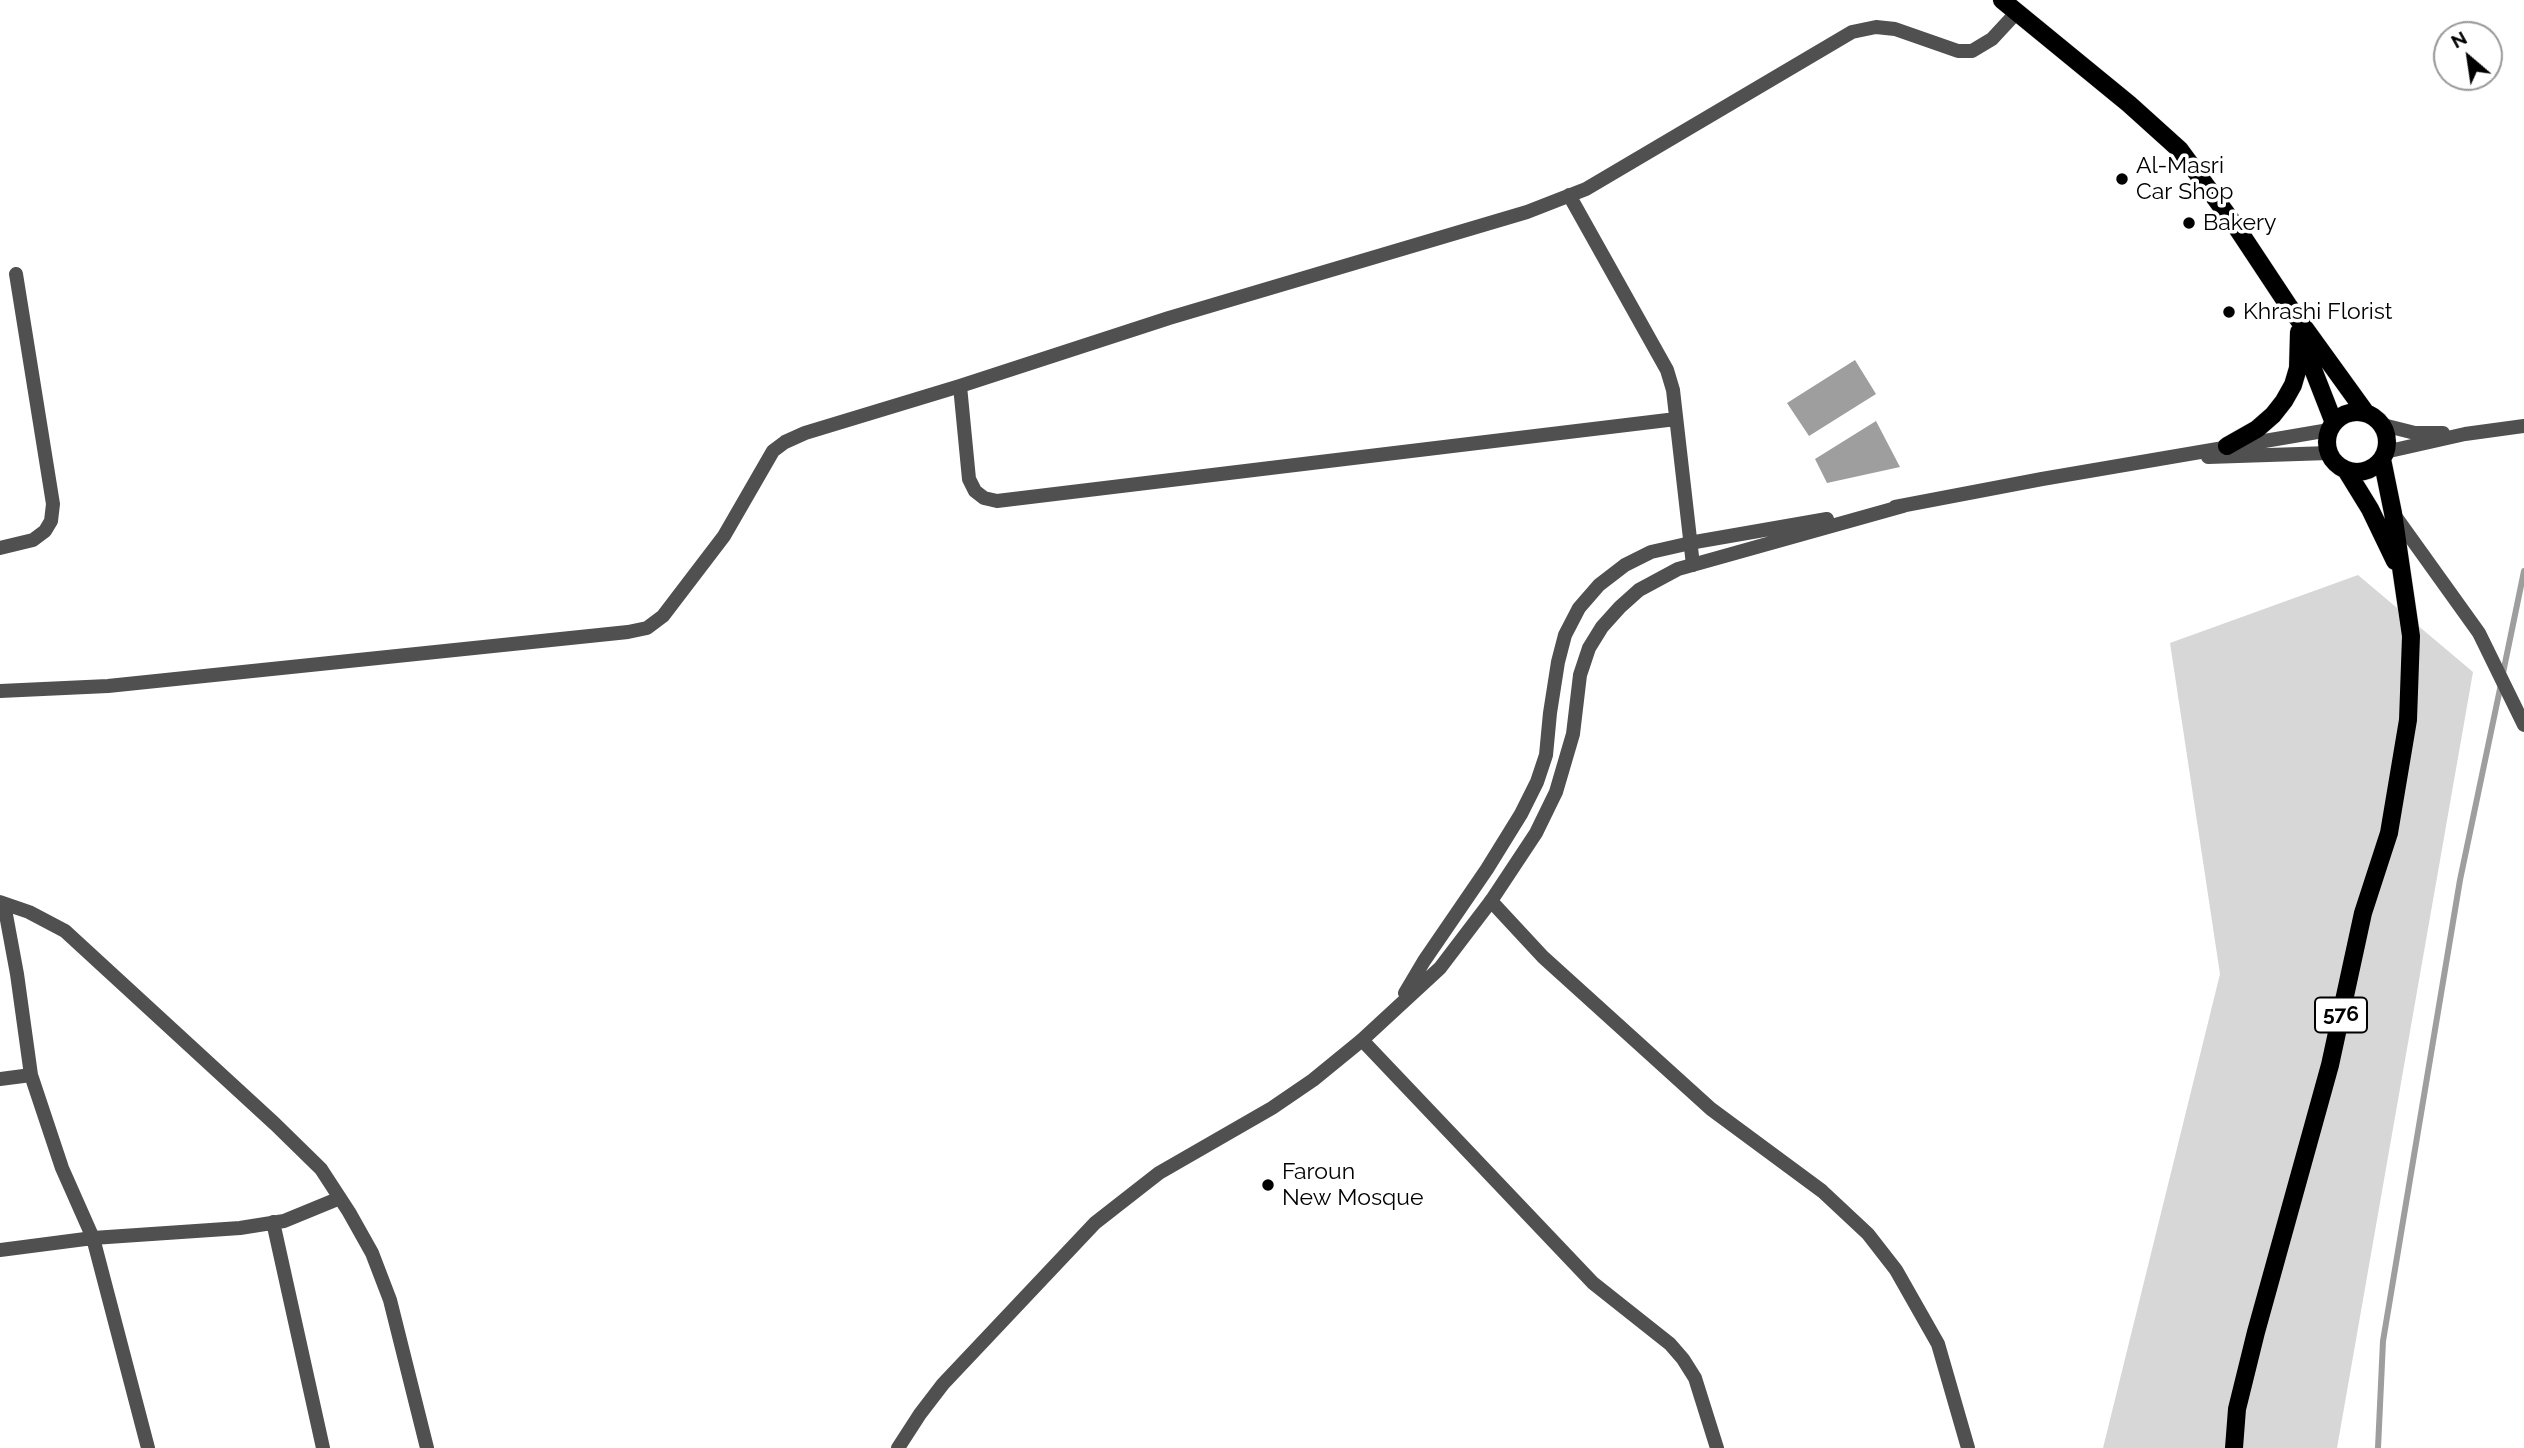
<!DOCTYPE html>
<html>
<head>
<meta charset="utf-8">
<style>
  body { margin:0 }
  #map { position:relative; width:2524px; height:1448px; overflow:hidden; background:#fff; font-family:Raleway,sans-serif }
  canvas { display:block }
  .north { position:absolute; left:2433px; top:21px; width:70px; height:70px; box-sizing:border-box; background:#fff; border:2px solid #999; border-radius:50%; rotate:331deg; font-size:19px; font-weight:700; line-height:28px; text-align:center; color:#000 }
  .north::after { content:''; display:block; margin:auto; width:24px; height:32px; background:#000; clip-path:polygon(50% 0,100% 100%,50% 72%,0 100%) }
</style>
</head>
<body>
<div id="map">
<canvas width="2524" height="1448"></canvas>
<div class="north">N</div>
</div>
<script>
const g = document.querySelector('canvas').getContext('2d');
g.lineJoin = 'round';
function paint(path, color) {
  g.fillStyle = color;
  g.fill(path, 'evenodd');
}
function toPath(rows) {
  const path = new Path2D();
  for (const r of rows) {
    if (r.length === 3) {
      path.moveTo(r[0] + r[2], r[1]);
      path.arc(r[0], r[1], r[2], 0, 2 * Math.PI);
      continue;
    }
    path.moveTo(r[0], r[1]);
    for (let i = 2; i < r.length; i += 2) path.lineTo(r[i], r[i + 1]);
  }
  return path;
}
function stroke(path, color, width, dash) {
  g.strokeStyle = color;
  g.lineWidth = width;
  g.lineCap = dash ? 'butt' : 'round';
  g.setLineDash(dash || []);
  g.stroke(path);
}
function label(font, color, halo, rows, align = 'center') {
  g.font = font + ' Raleway,sans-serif';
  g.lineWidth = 7;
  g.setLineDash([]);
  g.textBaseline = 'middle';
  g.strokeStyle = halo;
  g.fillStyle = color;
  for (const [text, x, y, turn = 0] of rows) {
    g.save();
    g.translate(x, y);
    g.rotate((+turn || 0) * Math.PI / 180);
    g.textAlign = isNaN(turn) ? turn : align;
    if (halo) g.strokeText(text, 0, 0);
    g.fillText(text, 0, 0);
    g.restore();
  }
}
paint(toPath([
  [2358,575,2473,672,2337,1448,2103,1448,2220,974,2170,643]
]), '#d7d7d7');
paint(toPath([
  [1855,360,1876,394,1809,436,1787,403],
  [1876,421,1900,467,1827,483,1815,459]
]), '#9e9e9e');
stroke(toPath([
  [2503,673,2524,571],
  [2378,1448,2383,1341,2460,880,2501,684]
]), '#9e9e9e', 6);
const primary = toPath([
  [2002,0,2129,104,2180,150,2237,228,2288,305,2366,413],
  [2302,341,2334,423],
  [2357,442,30],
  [2227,446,2257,429,2273,415,2284,401,2293,385,2298,368,2299,332],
  [2346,470,2370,509,2395,561],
  [2234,1448,2237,1409,2256,1332,2330,1065,2363,913,2389,833,2408,720,2411,636,2393,513,2382,459]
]);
stroke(primary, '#dbdbdb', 19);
stroke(toPath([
  [1569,195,1667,370,1673,390,1693,565],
  [960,386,969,479,975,491,984,498,997,501,1676,419],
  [2393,513,2479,633,2524,725],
  [0,548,33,540,45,531,51,521,53,504,16,274],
  [0,691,108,686,628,632,647,628,663,616,724,536,773,451,785,442,805,433,960,386,1169,318,1527,212,1586,189,1852,32,1876,27,1895,29,1958,51,1972,51,1992,39,2017,12],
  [1491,901,1543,957,1711,1109,1822,1191,1868,1234,1896,1270,1938,1344,1968,1448],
  [0,902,29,912,65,931,275,1124,321,1169,349,1212,372,1253,390,1300,427,1448],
  [4,904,17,974,31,1075,62,1168,93,1238,148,1448],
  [1362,1040,1593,1283,1670,1344,1683,1359,1695,1378,1717,1448],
  [0,1079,31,1075],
  [273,1222,323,1448],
  [0,1250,93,1238,240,1228,284,1221,340,1198]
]), '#505050', 14);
stroke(toPath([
  [2383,425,2415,433,2443,433],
  [2385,452,2465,434,2524,426],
  [2208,457,2329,453],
  [1895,507,2042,479,2329,430],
  [1405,993,1424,961,1487,869,1521,814,1537,782,1546,755,1550,713,1558,662,1565,635,1579,608,1599,585,1625,565,1651,552,1695,542,1827,519],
  [898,1448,920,1414,943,1384,1095,1223,1159,1173,1272,1108,1313,1080,1362,1040,1440,968,1491,901,1536,833,1556,792,1573,734,1580,675,1589,648,1602,627,1620,607,1639,590,1678,569,1903,506]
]), '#505050', 14);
stroke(primary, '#000', 18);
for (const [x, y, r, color] of [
  [2122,179,7,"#000"],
  [2189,223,7,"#000"],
  [2229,312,7,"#000"],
  [1268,1185,7,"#000"]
]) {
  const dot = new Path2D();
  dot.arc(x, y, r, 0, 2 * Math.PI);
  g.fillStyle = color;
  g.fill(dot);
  stroke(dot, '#fff', 2.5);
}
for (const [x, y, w] of [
  [2341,1015,52]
]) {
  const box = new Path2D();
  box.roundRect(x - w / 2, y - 17.5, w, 35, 5);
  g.fillStyle = '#fff';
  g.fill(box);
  stroke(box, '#000', 2);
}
label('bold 21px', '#000', null, [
  ["576",2341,1015]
]);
label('23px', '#000', '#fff', [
  ["Al-Masri",2136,166],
  ["Car Shop",2136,192],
  ["Bakery",2203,223],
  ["Khrashi Florist",2243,312],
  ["Faroun",1282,1172],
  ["New Mosque",1282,1198]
], 'left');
</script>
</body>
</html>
